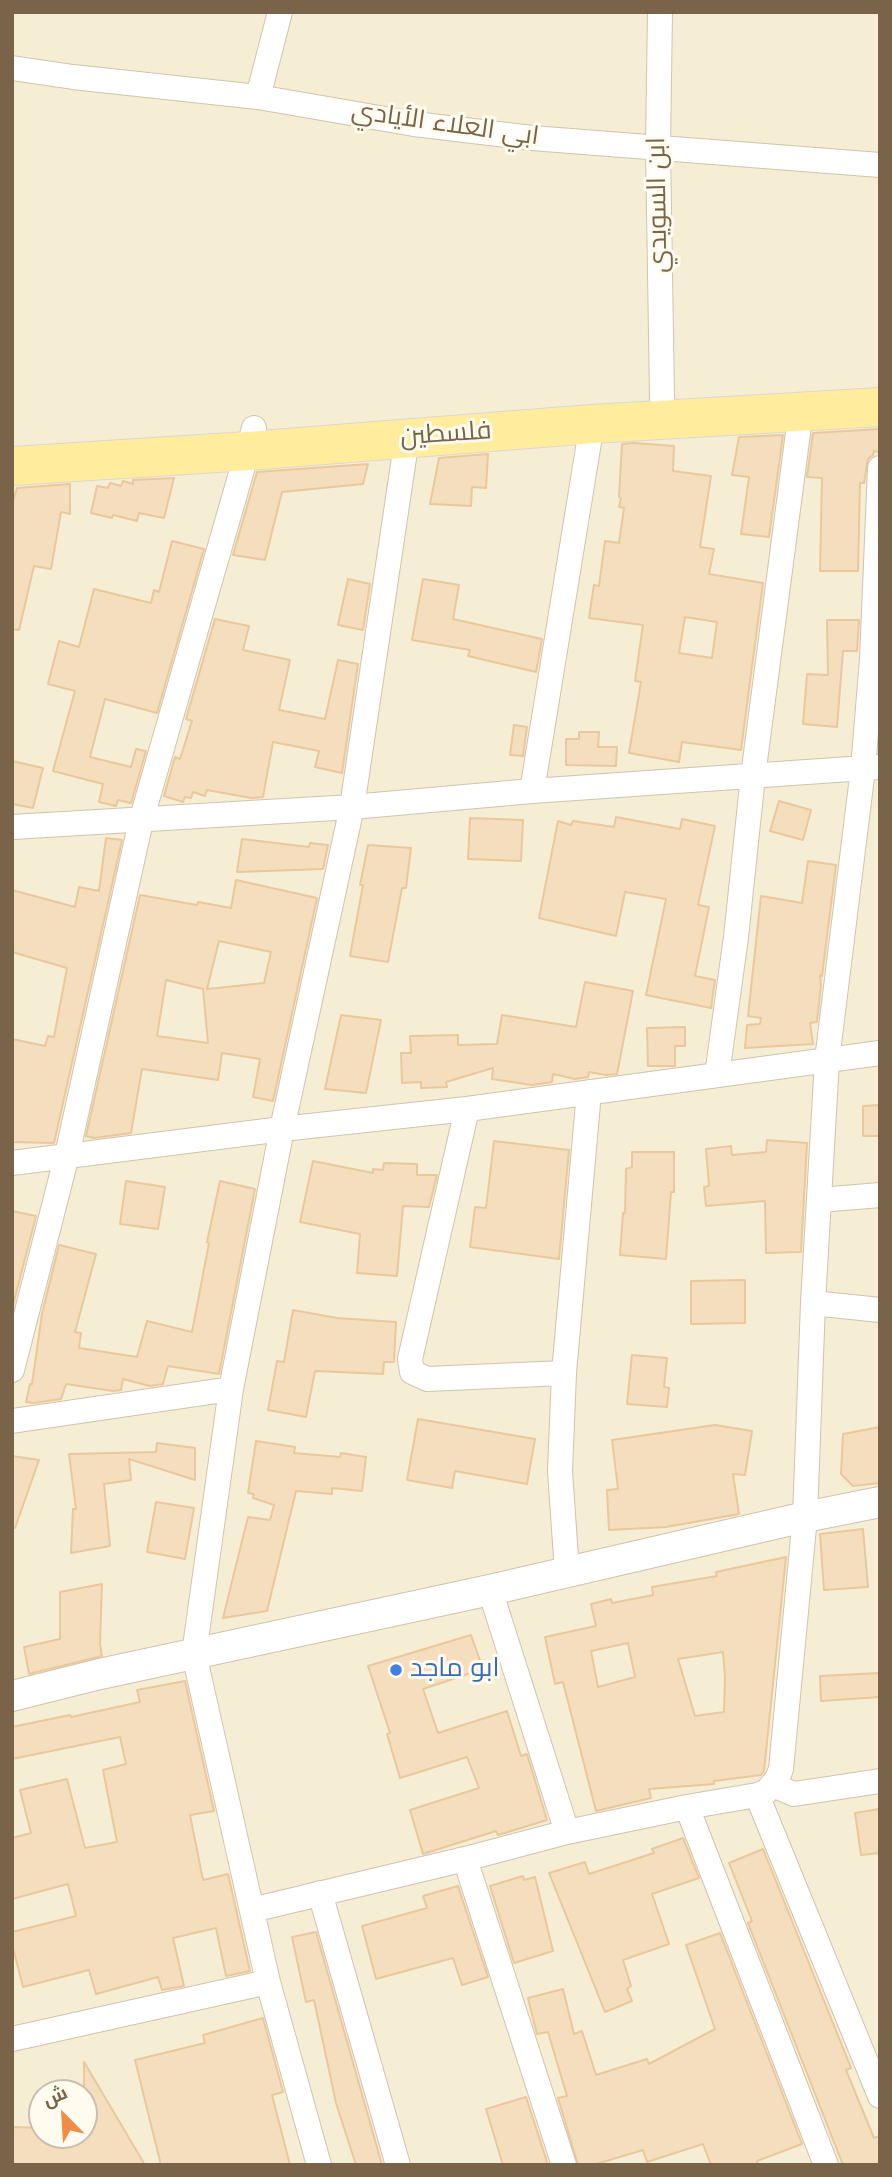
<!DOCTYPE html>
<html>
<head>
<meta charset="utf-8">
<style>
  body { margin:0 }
  #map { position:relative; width:892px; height:2177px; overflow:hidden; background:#fef9e8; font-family:Jost,Cairo,sans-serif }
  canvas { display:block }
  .frame { position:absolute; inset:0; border:14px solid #7a6449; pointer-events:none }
  .north { position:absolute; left:28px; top:2079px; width:70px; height:70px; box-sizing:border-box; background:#fffcef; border:2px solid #cabfad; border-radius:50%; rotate:336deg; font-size:19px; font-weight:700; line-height:28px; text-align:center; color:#7a6449 }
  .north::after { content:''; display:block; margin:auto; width:24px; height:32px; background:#ef8c46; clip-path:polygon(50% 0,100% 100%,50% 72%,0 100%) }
</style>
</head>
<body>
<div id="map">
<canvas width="892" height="2177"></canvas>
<div class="frame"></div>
<div class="north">ش</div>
</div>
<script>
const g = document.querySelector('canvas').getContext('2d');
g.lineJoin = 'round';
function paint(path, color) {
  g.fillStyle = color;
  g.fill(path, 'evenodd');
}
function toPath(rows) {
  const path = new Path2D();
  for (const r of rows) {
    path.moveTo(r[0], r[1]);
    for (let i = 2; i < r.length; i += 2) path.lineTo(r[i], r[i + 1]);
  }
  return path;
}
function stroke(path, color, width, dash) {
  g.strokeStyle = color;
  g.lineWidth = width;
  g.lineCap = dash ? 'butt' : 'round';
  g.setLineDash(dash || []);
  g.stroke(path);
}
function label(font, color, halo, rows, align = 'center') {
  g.font = font + ' Jost,Cairo,sans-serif';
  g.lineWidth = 6;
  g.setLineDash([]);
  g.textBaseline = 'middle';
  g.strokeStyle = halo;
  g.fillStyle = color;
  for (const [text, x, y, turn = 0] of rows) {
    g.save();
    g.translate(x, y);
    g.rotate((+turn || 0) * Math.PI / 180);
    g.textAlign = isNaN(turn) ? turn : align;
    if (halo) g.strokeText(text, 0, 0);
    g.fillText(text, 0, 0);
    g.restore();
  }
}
paint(toPath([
  [12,12,880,12,880,2165,12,2165],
  [42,2093,84,2093,84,2135,42,2135]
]), '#f6edd5');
const building = toPath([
  [880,429,879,452,874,451,873,455,868,459,864,483,860,483,858,571,820,571,822,478,807,477,813,433,880,429],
  [783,435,769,537,741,534,749,477,732,475,739,437,783,435],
  [634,443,674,446,673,471,711,476,700,547,714,549,709,574,763,583,741,750,682,742,679,762,629,753,641,682,635,681,643,625,589,618,594,585,599,586,605,541,619,543,624,508,619,507,621,498,619,497,622,444,634,443],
  [685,617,717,622,712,658,679,653,685,617],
  [488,454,486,488,472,487,471,506,430,504,439,458,488,454],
  [368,464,363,484,282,492,265,560,233,555,257,472,368,464],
  [174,478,164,518,139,513,137,521,113,515,112,518,91,513,97,486,108,488,110,483,121,486,123,481,133,484,133,480,174,478],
  [70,484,70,514,61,512,51,569,34,566,19,630,12,629,12,504,17,488,70,484],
  [172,541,204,549,157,713,105,699,90,757,131,767,136,749,146,751,131,803,118,800,116,806,99,802,103,784,53,771,75,691,48,684,59,641,79,647,94,589,151,603,154,590,159,592,172,541],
  [348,579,370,584,363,630,338,625,348,579],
  [423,579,459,585,453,619,542,639,536,672,468,656,470,650,412,640,423,579],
  [215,619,249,626,243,650,290,660,279,710,325,719,338,660,358,664,342,773,315,767,319,751,273,742,263,797,251,798,207,790,205,796,193,792,191,798,185,797,183,802,164,796,175,757,180,759,192,721,186,719,215,619],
  [827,620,859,620,857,651,843,651,837,727,803,724,807,674,828,675,827,620],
  [514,725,527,727,523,756,510,755,514,725],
  [579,732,599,732,598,747,617,747,616,766,566,765,566,739,579,739,579,732],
  [12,761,43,768,33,808,12,804,12,761],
  [779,801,811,810,803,840,770,831,779,801],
  [616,817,680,829,682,819,715,826,698,905,709,907,695,976,715,980,711,1008,646,995,666,899,625,892,616,936,539,918,558,821,571,825,573,821,614,827,616,817],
  [470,818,523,820,521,861,468,859,470,818],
  [106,838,122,840,54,1143,12,1142,12,1039,45,1046,48,1036,54,1037,67,968,12,952,12,890,75,907,79,887,99,891,106,838],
  [242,839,309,847,310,843,328,845,323,869,237,872,242,839],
  [368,845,411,848,406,888,402,888,388,962,350,956,363,885,360,885,368,845],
  [808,861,836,865,822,976,820,975,821,985,817,1022,810,1023,813,1044,745,1048,747,1025,760,1024,761,1018,748,1016,761,896,802,903,808,861],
  [236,880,317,898,273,1101,253,1097,260,1059,222,1053,218,1080,142,1069,131,1133,94,1138,86,1136,140,895,197,905,198,902,231,908,236,880],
  [219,941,271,952,264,983,207,989,219,941],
  [166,980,203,989,208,1043,157,1036,166,980],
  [585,982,633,991,617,1074,606,1075,589,1072,588,1077,575,1079,553,1074,552,1082,532,1085,492,1079,493,1068,446,1082,447,1087,421,1088,421,1082,402,1083,401,1053,411,1053,410,1036,458,1035,458,1045,497,1044,502,1015,576,1027,585,982],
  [341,1015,381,1020,366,1093,325,1089,341,1015],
  [685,1027,685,1046,675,1046,675,1066,648,1066,647,1028,685,1027],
  [880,1105,880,1136,863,1136,863,1106,880,1105],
  [767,1140,807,1143,801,1252,766,1253,765,1201,706,1206,704,1187,709,1186,706,1149,731,1146,732,1155,766,1152,767,1140],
  [494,1141,569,1150,559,1259,470,1247,475,1207,486,1208,494,1141],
  [632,1152,674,1152,674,1192,671,1192,666,1259,620,1255,623,1213,625,1213,626,1169,632,1167,632,1152],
  [313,1161,373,1173,373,1169,383,1170,384,1163,417,1164,417,1175,437,1175,429,1207,403,1206,397,1276,357,1273,360,1234,300,1222,313,1161],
  [126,1181,165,1187,158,1229,120,1224,126,1181],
  [220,1181,255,1189,219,1374,168,1366,163,1384,150,1386,123,1379,121,1390,113,1391,66,1384,61,1399,33,1403,26,1402,30,1384,32,1384,42,1314,59,1245,96,1254,75,1332,81,1333,79,1348,137,1357,147,1321,192,1332,209,1243,207,1242,220,1181],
  [12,1211,36,1216,12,1309,12,1211],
  [745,1280,745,1323,691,1324,691,1281,745,1280],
  [293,1310,337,1318,396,1322,394,1362,384,1362,383,1374,315,1371,306,1417,268,1410,277,1361,284,1362,293,1310],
  [632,1355,667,1358,664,1387,669,1388,667,1407,627,1404,632,1355],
  [418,1419,535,1439,527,1484,455,1471,452,1488,407,1480,418,1419],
  [715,1425,752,1431,745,1475,733,1474,739,1514,666,1527,609,1530,607,1490,618,1489,612,1440,715,1425],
  [880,1427,880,1483,853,1486,841,1474,843,1434,880,1427],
  [256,1441,295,1447,294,1453,340,1457,341,1453,366,1457,362,1491,332,1488,332,1494,296,1491,267,1611,223,1618,248,1517,270,1520,274,1505,253,1498,254,1494,248,1493,256,1441],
  [157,1443,195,1448,195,1480,129,1459,131,1480,104,1484,110,1546,71,1553,73,1509,76,1509,69,1454,156,1452,157,1443],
  [12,1456,39,1460,15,1528,12,1528,12,1456],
  [156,1502,194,1508,185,1559,147,1552,156,1502],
  [863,1529,868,1587,824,1590,820,1534,863,1529],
  [786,1557,764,1771,761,1775,714,1781,714,1784,649,1789,651,1798,596,1811,563,1682,555,1684,545,1637,596,1626,591,1604,611,1599,612,1603,653,1595,652,1587,717,1576,716,1572,786,1557],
  [628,1643,635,1677,598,1687,591,1651,628,1643],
  [723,1652,725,1677,724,1712,695,1716,678,1659,723,1652],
  [102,1584,100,1644,102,1656,29,1674,24,1647,60,1639,60,1592,102,1584],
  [471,1635,483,1669,423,1689,438,1733,507,1711,521,1756,527,1754,547,1820,498,1835,496,1831,423,1854,410,1810,479,1788,467,1757,400,1778,387,1734,390,1733,368,1666,471,1635],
  [880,1673,880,1697,821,1701,820,1676,880,1673],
  [185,1681,214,1811,190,1815,203,1880,228,1874,250,1971,226,1976,216,1928,173,1938,184,1986,162,1990,158,1977,96,1994,89,1970,23,1987,12,1944,12,1932,76,1916,68,1884,12,1899,12,1838,31,1833,20,1790,67,1779,85,1848,117,1842,103,1770,126,1764,120,1737,12,1759,12,1727,70,1715,71,1717,140,1702,137,1690,185,1681],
  [880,1809,880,1853,861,1855,855,1813,880,1809],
  [683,1838,699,1878,652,1894,669,1944,623,1960,631,1986,627,1989,632,2001,605,2012,549,1873,585,1862,589,1874,654,1853,652,1849,683,1838],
  [763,1849,851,2068,846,2070,874,2138,880,2136,880,2165,843,2165,748,1923,752,1921,729,1863,763,1849],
  [523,1876,524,1880,535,1877,553,1951,514,1963,490,1886,523,1876],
  [458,1886,488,1977,462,1985,453,1958,376,1979,362,1926,427,1908,423,1896,458,1886],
  [316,1932,382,2165,356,2165,336,2103,314,2000,306,2002,292,1937,316,1932],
  [720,1933,802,2144,757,2161,758,2165,711,2165,703,2144,647,2162,643,2150,593,2165,578,2165,558,2098,567,2096,548,2032,537,2034,528,1998,563,1989,574,2034,582,2031,596,2075,647,2059,649,2064,715,2029,686,1945,720,1933],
  [263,2018,283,2092,272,2095,290,2165,161,2165,135,2060,205,2043,203,2035,263,2018],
  [84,2062,145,2165,12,2165,12,2127,42,2128,42,2135,84,2135,84,2062],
  [526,2097,548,2165,503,2165,486,2109,526,2097]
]);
paint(building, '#f5debd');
stroke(building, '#e9c89c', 2);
const minor = toPath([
  [660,12,658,147,662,398],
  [12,68,73,77,258,97,414,124,532,138,880,165],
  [258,97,280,12],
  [532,791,592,424],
  [12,827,352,807,532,791,879,767],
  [717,1075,736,937,753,776,801,410],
  [467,1109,410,1359,412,1372,427,1379,564,1373],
  [12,1163,282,1129,467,1109,880,1053],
  [820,1200,880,1195],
  [813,1303,880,1310],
  [12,1370,67,1155,141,821,254,428],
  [12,1421,231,1389],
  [567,1572,560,1471,564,1373,589,1092],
  [490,1590,567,1832],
  [773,1785,794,1794,880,1781],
  [757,1795,880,2096],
  [687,1807,826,2165],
  [465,1859,564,2165],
  [320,1893,398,2165],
  [252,1910,465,1859,567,1832,687,1807,757,1795,766,1792,777,1779,781,1769,805,1517,813,1303,827,1060,863,769,872,659,880,468],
  [12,2039,268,1982],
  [319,2165,268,1982,194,1654,231,1389,282,1129,352,807,407,438]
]);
const tertiary = toPath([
  [12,1696,100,1674,490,1590,805,1517,880,1502]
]);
const primary = toPath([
  [12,466,248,451,592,424,880,407]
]);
stroke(minor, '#d1c3ac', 26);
stroke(tertiary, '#d1c3ac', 32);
stroke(primary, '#dcd7d0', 40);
stroke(minor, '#fff', 24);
stroke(tertiary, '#fff', 30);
stroke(primary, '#ffed9d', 38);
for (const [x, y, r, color] of [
  [396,1670,7,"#3f7fe0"]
]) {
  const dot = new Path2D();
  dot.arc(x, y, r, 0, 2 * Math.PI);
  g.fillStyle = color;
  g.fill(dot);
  stroke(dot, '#fffcef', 2.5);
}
label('26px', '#7a6449', '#fffcef', [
  ["ابي العلاء الأيادي",445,125,8],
  ["ابن السويدي",659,205,-91],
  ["فلسطين",446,435,-4]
]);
label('26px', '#366cbe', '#fffcef', [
  ["ابو ماجد",410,1670]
], 'left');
</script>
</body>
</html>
